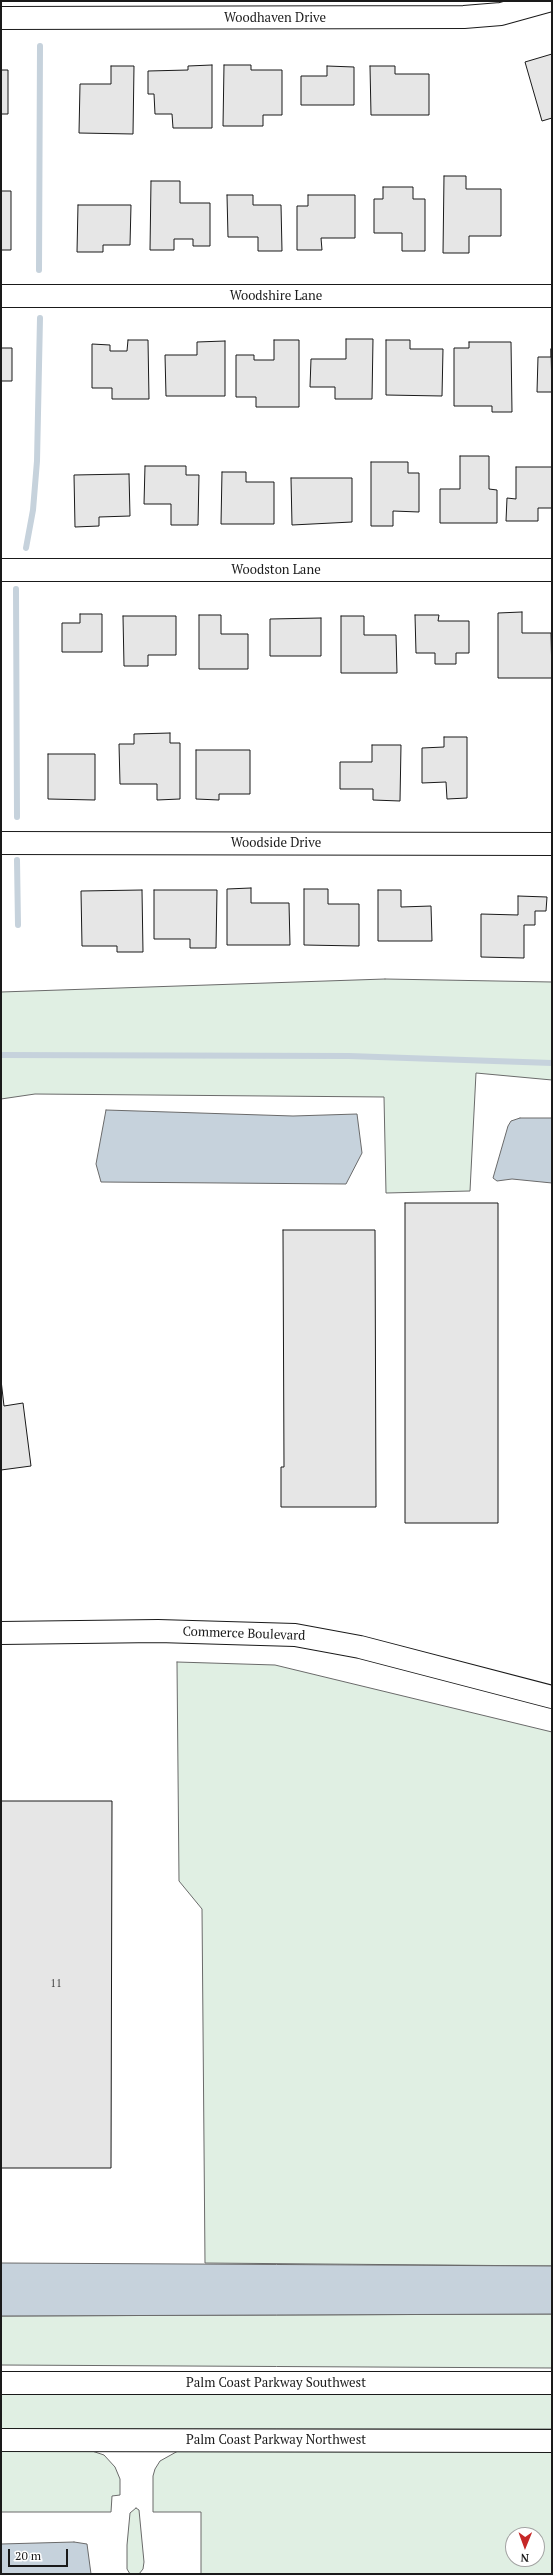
<!DOCTYPE html>
<html>
<head>
<meta charset="utf-8">
<style>
  body { margin:0 }
  #map { position:relative; width:553px; height:2575px; overflow:hidden; background:#fff; font-family:"PT Serif",serif }
  canvas { display:block }
  .frame { position:absolute; inset:0; border:2px solid #1a1a1a; pointer-events:none }
  .north { position:absolute; left:505px; top:2527px; width:40px; height:40px; box-sizing:border-box; background:#fff; border:1px solid #a3a3a3; border-radius:50%; rotate:181deg; font-size:11px; font-weight:700; line-height:16px; text-align:center; color:#1a1a1a }
  .north::after { content:''; display:block; margin:auto; width:14px; height:18px; background:#c62828; clip-path:polygon(50% 0,100% 100%,50% 72%,0 100%) }
  .scale { position:absolute; left:8px; top:2549px; width:60px; height:18px; box-sizing:border-box; border:2px solid #1a1a1a; border-top:0; padding-left:5px; font-size:12px; line-height:14px; white-space:nowrap; color:#1a1a1a; -webkit-text-stroke:3px #fff; paint-order:stroke }
</style>
</head>
<body>
<div id="map">
<canvas width="553" height="2575"></canvas>
<div class="frame"></div>
<div class="north">N</div>
<div class="scale">20 m</div>
</div>
<script>
const g = document.querySelector('canvas').getContext('2d');
g.lineJoin = 'round';
function paint(path, color) {
  g.fillStyle = color;
  g.fill(path, 'evenodd');
}
function toPath(rows) {
  const path = new Path2D();
  for (const r of rows) {
    path.moveTo(r[0], r[1]);
    for (let i = 2; i < r.length; i += 2) path.lineTo(r[i], r[i + 1]);
  }
  return path;
}
function stroke(path, color, width, dash) {
  g.strokeStyle = color;
  g.lineWidth = width;
  g.lineCap = dash ? 'butt' : 'round';
  g.setLineDash(dash || []);
  g.stroke(path);
}
function label(font, color, halo, rows, align = 'center') {
  g.font = font + ' "PT Serif",serif';
  g.lineWidth = 3;
  g.setLineDash([]);
  g.textBaseline = 'middle';
  g.strokeStyle = halo;
  g.fillStyle = color;
  for (const [text, x, y, turn = 0] of rows) {
    g.save();
    g.translate(x, y);
    g.rotate((+turn || 0) * Math.PI / 180);
    g.textAlign = isNaN(turn) ? turn : align;
    if (halo) g.strokeText(text, 0, 0);
    g.fillText(text, 0, 0);
    g.restore();
  }
}
const green = toPath([
  [385,979,552,982,552,1080,476,1073,470,1191,386,1193,384,1097,35,1094,1,1099,1,992,385,979],
  [177,1662,275,1665,552,1732,552,2266,205,2263,202,1909,179,1881,177,1662],
  [552,2314,552,2368,1,2365,1,2316,552,2314],
  [1,2393,552,2394,552,2429,1,2429,1,2393],
  [1,2451,92,2451,104,2455,115,2467,120,2479,120,2495,112,2496,111,2512,1,2512,1,2451],
  [178,2451,552,2451,552,2574,201,2574,201,2512,153,2512,153,2476,155,2469,160,2461,178,2451],
  [513,2535,537,2535,537,2559,513,2559,513,2535],
  [136,2508,139,2510,144,2562,143,2569,139,2574,130,2574,127,2569,127,2545,130,2513,136,2508]
]);
paint(green, '#e0efe3');
stroke(green, '#6a6a6a', 1);
const water = toPath([
  [106,1110,293,1116,357,1114,362,1153,346,1184,101,1182,96,1164,106,1110],
  [520,1118,552,1118,552,1183,512,1179,497,1181,493,1178,508,1126,511,1121,520,1118],
  [1,2263,552,2266,552,2314,1,2316,1,2263],
  [74,2542,87,2544,91,2574,1,2574,1,2544,74,2542]
]);
paint(water, '#c6d2dc');
stroke(water, '#6a6a6a', 1);
stroke(toPath([
  [39,270,40,46],
  [26,548,33,510,37,461,40,318],
  [16,589,17,817],
  [17,860,18,925],
  [1,1055,349,1056,552,1063]
]), '#c6d2dc', 6);
const building = toPath([
  [552,54,552,118,542,121,525,62,552,54],
  [212,65,212,128,173,128,172,114,155,114,154,94,148,94,148,71,188,70,188,66,212,65],
  [224,65,251,65,251,70,282,70,282,115,263,115,263,126,223,126,224,65],
  [111,66,134,66,133,134,79,133,80,84,111,84,111,66],
  [327,66,354,67,354,105,301,105,301,76,327,76,327,66],
  [370,66,395,66,395,74,429,74,429,115,371,115,370,66],
  [1,70,8,70,8,114,1,114,1,70],
  [444,176,466,176,466,189,501,189,501,236,469,236,469,253,443,253,444,176],
  [151,181,180,181,180,203,210,203,210,246,193,246,193,239,174,239,174,250,150,250,151,181],
  [383,187,413,187,413,199,425,199,425,251,402,251,402,233,374,233,374,199,383,199,383,187],
  [1,191,11,191,11,250,1,250,1,191],
  [227,195,253,195,253,205,281,205,282,251,258,251,258,237,228,237,227,195],
  [308,195,355,195,355,238,321,238,322,250,297,250,297,206,308,206,308,195],
  [78,205,131,205,130,245,103,245,103,252,77,252,78,205],
  [346,339,373,339,372,399,335,399,335,387,310,387,311,359,346,359,346,339],
  [128,340,148,340,149,399,112,399,112,388,92,388,92,344,110,345,110,351,127,351,128,340],
  [274,340,299,340,299,407,256,407,256,397,236,397,236,355,254,355,254,360,274,360,274,340],
  [386,340,410,340,410,349,443,349,442,396,386,395,386,340],
  [225,341,225,396,166,396,165,355,197,355,197,342,225,341],
  [469,342,511,342,512,412,492,412,492,406,454,406,454,348,469,348,469,342],
  [1,348,12,348,12,381,1,381,1,348],
  [551,349,552,392,537,392,538,357,551,357,551,349],
  [460,456,489,456,489,489,497,490,497,523,440,523,440,489,460,489,460,456],
  [371,462,408,462,408,473,419,473,419,512,393,511,393,526,371,526,371,462],
  [145,466,186,466,186,475,199,475,198,525,171,525,171,504,144,504,145,466],
  [516,467,552,467,552,508,538,508,538,521,506,521,507,498,516,499,516,467],
  [222,472,246,472,246,482,274,482,274,524,221,524,222,472],
  [129,474,130,516,99,517,99,526,75,527,74,475,129,474],
  [291,478,352,478,352,522,292,525,291,478],
  [522,612,522,633,551,633,552,678,498,678,498,613,522,612],
  [80,614,102,614,102,652,62,652,62,623,80,623,80,614],
  [199,615,221,615,221,634,248,634,248,669,199,669,199,615],
  [415,615,439,615,438,621,469,621,469,653,456,653,456,664,435,664,435,653,416,653,415,615],
  [123,616,176,616,176,655,148,655,148,666,124,666,123,616],
  [341,616,364,616,364,635,396,635,397,673,341,673,341,616],
  [321,618,321,656,270,656,270,619,321,618],
  [170,733,170,743,180,743,180,799,157,800,157,784,120,784,119,744,134,744,134,734,170,733],
  [444,737,467,737,467,798,447,799,446,782,422,783,422,748,444,747,444,737],
  [372,745,401,745,400,801,373,800,373,789,340,789,340,762,372,762,372,745],
  [196,750,250,750,250,794,219,794,219,800,196,799,196,750],
  [48,754,95,754,95,800,48,799,48,754],
  [251,888,251,903,289,903,290,945,227,945,227,889,251,888],
  [304,889,328,889,328,904,359,904,359,946,304,945,304,889],
  [142,890,143,952,117,952,117,946,82,946,81,891,142,890],
  [154,890,217,890,216,948,190,948,190,939,154,939,154,890],
  [378,890,401,890,401,907,431,906,432,941,378,941,378,890],
  [518,896,547,897,546,911,535,911,535,925,524,925,524,958,481,957,481,914,518,915,518,896],
  [405,1203,498,1203,498,1523,405,1523,405,1203],
  [283,1230,375,1230,376,1507,281,1507,281,1467,284,1467,283,1230],
  [1,1380,4,1406,23,1403,31,1466,1,1470,1,1380],
  [1,1801,112,1801,111,2168,1,2168,1,1801]
]);
paint(building, '#e6e6e6');
stroke(building, '#1a1a1a', 1);
const minor = toPath([
  [1,18,464,17,501,14,548,1],
  [1,296,552,296],
  [1,570,552,570],
  [1,843,552,844],
  [1,1633,158,1631,295,1635,360,1647,552,1697]
]);
const major = toPath([
  [1,2383,552,2383],
  [1,2440,552,2441]
]);
stroke(minor, '#1a1a1a', 24);
stroke(major, '#1a1a1a', 24);
stroke(minor, '#fff', 22);
stroke(major, '#fff', 22);
label('11px', '#4d4d4d', null, [
  ["11",56,1984]
]);
label('13px', '#1a1a1a', '#fff', [
  ["Woodhaven Drive",275,18],
  ["Woodshire Lane",276,296],
  ["Woodston Lane",276,570],
  ["Woodside Drive",276,843],
  ["Commerce Boulevard",244,1634,2],
  ["Palm Coast Parkway Southwest",276,2383],
  ["Palm Coast Parkway Northwest",276,2440]
]);
</script>
</body>
</html>
